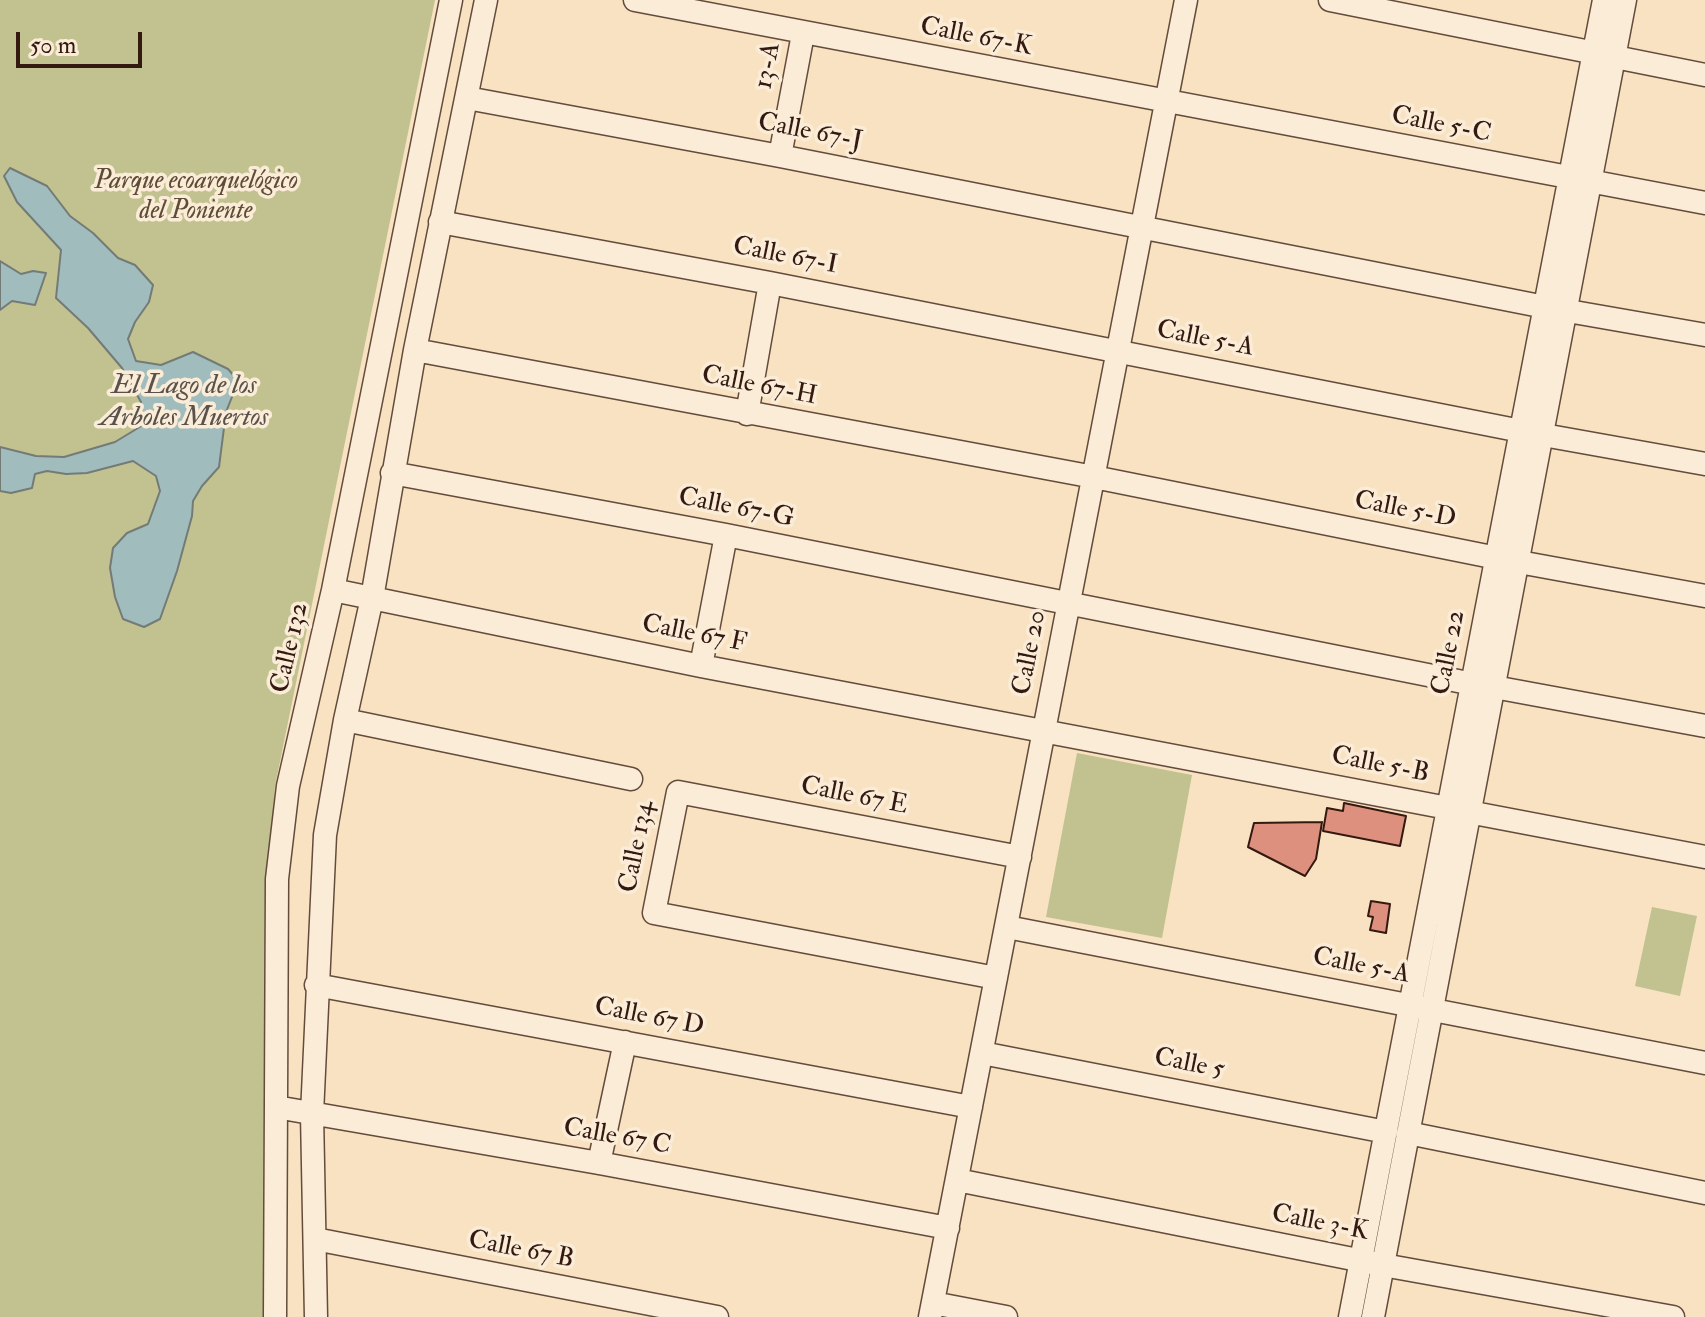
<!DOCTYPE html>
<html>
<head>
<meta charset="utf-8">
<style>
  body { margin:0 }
  #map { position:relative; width:1705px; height:1317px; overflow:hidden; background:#f8e2c1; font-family:"IM FELL Double Pica",serif }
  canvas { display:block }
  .scale { position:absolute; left:16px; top:32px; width:126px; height:36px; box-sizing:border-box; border:4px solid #331910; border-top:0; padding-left:10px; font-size:24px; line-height:28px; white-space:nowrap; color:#331910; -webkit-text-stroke:6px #faecd7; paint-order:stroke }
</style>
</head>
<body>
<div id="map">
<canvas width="1705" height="1317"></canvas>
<div class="scale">50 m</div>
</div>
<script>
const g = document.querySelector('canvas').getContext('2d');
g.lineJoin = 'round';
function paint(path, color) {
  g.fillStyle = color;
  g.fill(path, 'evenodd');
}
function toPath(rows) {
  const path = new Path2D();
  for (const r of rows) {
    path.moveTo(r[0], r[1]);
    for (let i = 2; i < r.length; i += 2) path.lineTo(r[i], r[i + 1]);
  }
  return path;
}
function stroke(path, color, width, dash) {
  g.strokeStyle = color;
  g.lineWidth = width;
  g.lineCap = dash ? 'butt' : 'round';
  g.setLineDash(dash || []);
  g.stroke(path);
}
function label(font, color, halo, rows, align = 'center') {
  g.font = font + ' "IM FELL Double Pica",serif';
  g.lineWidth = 7;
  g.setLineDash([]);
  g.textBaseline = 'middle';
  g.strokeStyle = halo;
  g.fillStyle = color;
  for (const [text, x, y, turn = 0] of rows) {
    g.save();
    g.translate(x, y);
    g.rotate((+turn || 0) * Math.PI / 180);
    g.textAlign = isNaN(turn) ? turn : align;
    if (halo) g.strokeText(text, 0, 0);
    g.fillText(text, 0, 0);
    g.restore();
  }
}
paint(toPath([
  [0,0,435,0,275,786,271,841,267,1317,0,1317],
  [1077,753,1192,775,1162,938,1046,917],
  [1652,907,1697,916,1680,996,1635,986]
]), '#c1c290');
const water = toPath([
  [10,168,47,186,70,216,93,233,118,258,135,265,153,285,149,302,135,322,128,339,136,361,161,365,193,352,228,369,235,377,234,392,226,412,219,467,202,486,193,501,192,516,177,571,160,619,144,627,123,619,115,597,110,568,113,548,127,533,148,524,160,491,156,476,133,461,87,473,66,474,47,471,35,474,32,488,11,493,0,491,0,447,36,456,64,457,115,442,143,425,141,402,122,368,88,328,56,298,61,250,17,202,4,176,10,168],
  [0,261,21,274,33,271,46,273,35,305,12,301,0,310,0,261]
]);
paint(water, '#a0bcbc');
stroke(water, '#747b77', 2);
const building = toPath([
  [1344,803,1406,816,1400,846,1323,831,1327,808,1343,811,1344,803],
  [1322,822,1316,859,1305,876,1248,847,1254,823,1322,822],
  [1371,901,1390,904,1386,933,1370,930,1373,917,1368,916,1371,901]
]);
paint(building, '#de907f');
stroke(building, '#331910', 2);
const minor = toPath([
  [635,0,1705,203],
  [1330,0,1705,75],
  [467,98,780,156,1545,307,1705,335],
  [780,156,803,34],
  [440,222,770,283,1521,431,1705,464],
  [415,350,1094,477,1497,558,1705,596],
  [747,414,770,283],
  [392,473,726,535,1473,684],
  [333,590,701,666,1705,857],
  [701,666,726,535],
  [1494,687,1705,726],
  [345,720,631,779],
  [1007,927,1705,1063],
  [996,978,654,913,678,792,1020,857],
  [316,985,971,1107],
  [982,1053,1386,1132],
  [276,1107,599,1163,948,1228],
  [1408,1133,1705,1193],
  [599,1163,625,1042],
  [957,1180,1383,1265,1673,1317],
  [315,1239,717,1317],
  [933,1303,1006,1317],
  [275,1317,277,879,288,786,333,590,451,0],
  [316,1317,312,1114,325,835,345,720,372,598,415,350,486,0],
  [930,1317,1186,0],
  [1350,1317,1604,0],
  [1373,1317,1625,0]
]);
stroke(minor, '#644b3c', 25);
stroke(minor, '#faecd7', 22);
label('26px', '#331910', '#faecd7', [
  ["Calle 67-K",976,38,11],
  ["13-A",769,66,-79],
  ["Calle 5-C",1441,126,11],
  ["Calle 67-J",810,133,11],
  ["Calle 67-I",785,257,11],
  ["Calle 5-A",1205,340,11],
  ["Calle 67-H",759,387,11],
  ["Calle 67-G",736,509,11],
  ["Calle 5-D",1405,511,11],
  ["Calle 67 F",694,635,11],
  ["Calle 132",291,648,-77],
  ["Calle 20",1031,653,-79],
  ["Calle 22",1450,653,-79],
  ["Calle 5-B",1380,766,11],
  ["Calle 67 E",854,797,11],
  ["Calle 134",638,847,-79],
  ["Calle 5-A",1361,967,11],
  ["Calle 67 D",649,1018,11],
  ["Calle 5",1189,1065,11],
  ["Calle 67 C",617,1138,10],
  ["Calle 3-K",1320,1224,11],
  ["Calle 67 B",521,1251,11]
]);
label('italic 26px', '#5e4c36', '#faecd7', [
  ["Parque ecoarquelógico",196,182],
  ["del Poniente",196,212]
]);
label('italic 28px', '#59524c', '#faecd7', [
  ["El Lago de los",184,387],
  ["Arboles Muertos",184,419]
]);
</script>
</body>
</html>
